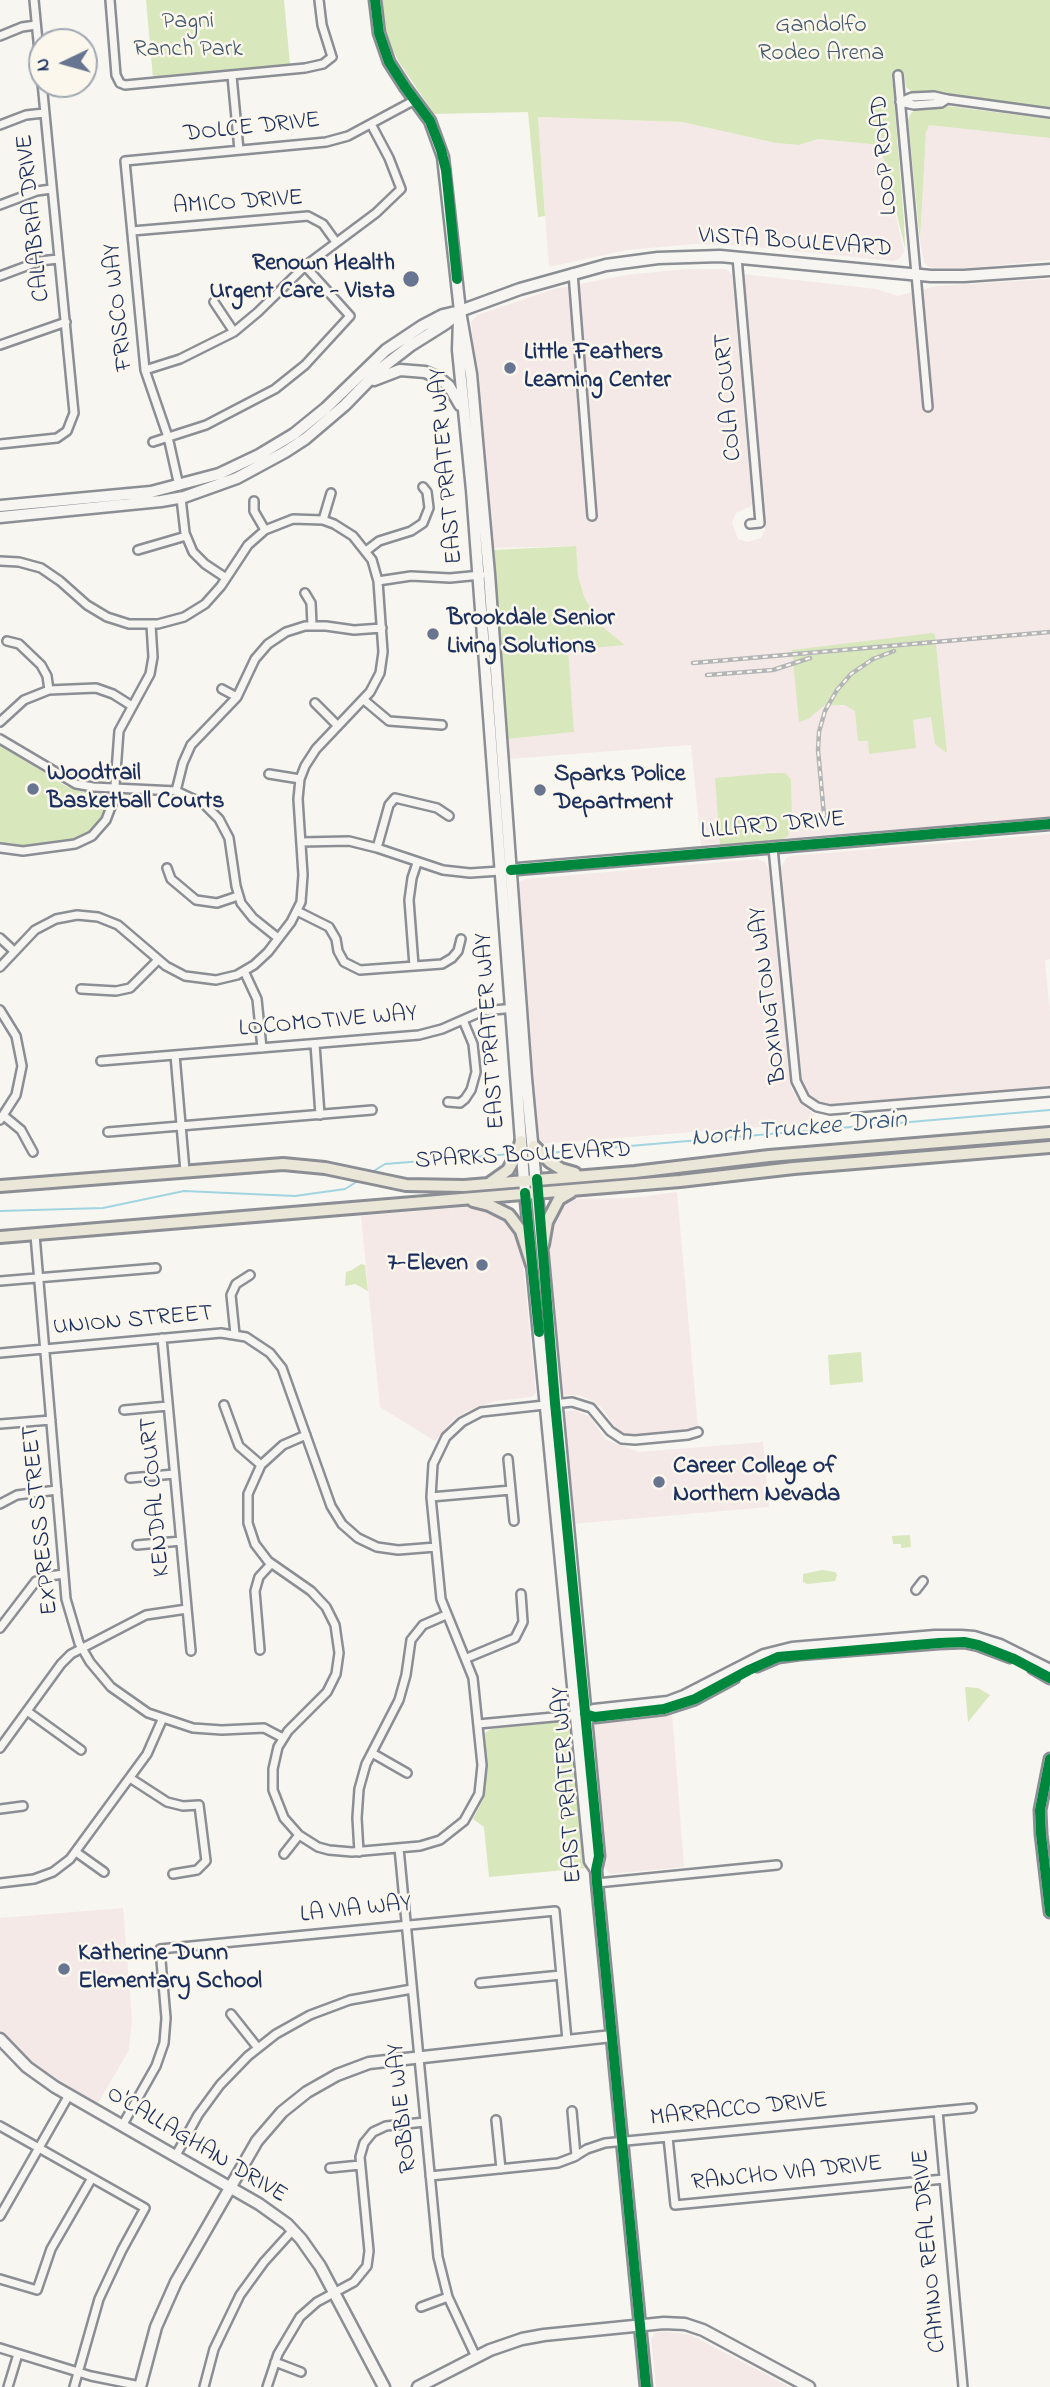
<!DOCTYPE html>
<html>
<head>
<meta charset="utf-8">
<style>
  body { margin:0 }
  #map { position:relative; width:1050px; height:2387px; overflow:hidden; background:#f8f6f0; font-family:"Indie Flower",sans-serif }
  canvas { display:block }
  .north { position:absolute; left:28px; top:28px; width:70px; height:70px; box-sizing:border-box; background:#fbf7ec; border:2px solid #a1a7b3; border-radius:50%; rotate:265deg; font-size:19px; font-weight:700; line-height:28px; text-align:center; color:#1b2f5e }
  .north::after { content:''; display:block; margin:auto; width:24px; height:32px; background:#687591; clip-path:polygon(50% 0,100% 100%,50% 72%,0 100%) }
</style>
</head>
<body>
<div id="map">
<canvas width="1050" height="2387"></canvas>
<div class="north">N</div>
</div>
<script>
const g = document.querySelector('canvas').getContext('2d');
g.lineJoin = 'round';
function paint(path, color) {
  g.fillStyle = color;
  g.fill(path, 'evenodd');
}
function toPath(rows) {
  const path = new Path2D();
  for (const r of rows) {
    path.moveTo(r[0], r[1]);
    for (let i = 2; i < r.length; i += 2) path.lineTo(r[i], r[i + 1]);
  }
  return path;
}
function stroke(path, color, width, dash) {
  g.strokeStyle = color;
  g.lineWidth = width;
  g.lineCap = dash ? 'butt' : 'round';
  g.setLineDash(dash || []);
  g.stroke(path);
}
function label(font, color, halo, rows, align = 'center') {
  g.font = font + ' "Indie Flower",sans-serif';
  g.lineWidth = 5;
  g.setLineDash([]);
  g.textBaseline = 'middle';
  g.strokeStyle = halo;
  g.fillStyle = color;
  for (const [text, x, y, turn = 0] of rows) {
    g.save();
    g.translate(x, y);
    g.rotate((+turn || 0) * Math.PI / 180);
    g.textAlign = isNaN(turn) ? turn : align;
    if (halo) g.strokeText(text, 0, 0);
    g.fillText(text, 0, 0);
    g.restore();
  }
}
paint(toPath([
  [538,117,682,122,776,143,799,145,818,139,880,145,904,252,899,259,893,261,747,246,694,244,627,250,549,267],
  [933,124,1050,138,1050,260,970,268,936,268,929,267,924,263,920,240,926,133,929,125],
  [684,269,726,269,732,275,752,503,751,506,736,513,732,523,738,539,747,542,761,538,765,530,743,274,876,289,898,296,936,286,1050,279,1050,817,701,845,691,745,508,759,507,739,574,732,567,650,624,644,604,628,585,599,578,576,575,546,493,548,471,322,477,315,554,289,626,275],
  [1050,834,1050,959,1045,960,1050,1014,1050,1087,835,1105,821,1103,809,1095,802,1080,781,868,786,858,790,856],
  [757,859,765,862,769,870,791,1088,799,1102,815,1115,801,1124,538,1144,530,1085,516,891,520,881,527,879],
  [677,1192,698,1428,648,1434,625,1434,618,1431,602,1408,592,1401,581,1396,560,1394,547,1239,548,1230,562,1201,567,1199,632,1198],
  [475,1206,488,1208,508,1220,517,1231,521,1244,536,1393,531,1397,495,1401,467,1411,453,1420,435,1441,380,1407,361,1216],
  [574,1410,590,1417,606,1440,639,1452,763,1442,769,1507,572,1524,562,1415,563,1412],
  [672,1712,684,1867,610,1874,605,1867,593,1723,596,1721,651,1716],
  [123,1908,132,2019,129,2050,97,2105,41,2071,0,2031,0,1918],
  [663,2331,691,2335,790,2387,656,2387,651,2339,655,2333]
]), '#f4e9e7');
paint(toPath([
  [146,0,284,0,290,65,153,78],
  [381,0,1050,0,1050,108,959,95,915,94,906,87,904,73,892,74,904,222,905,248,880,145,818,139,799,145,776,143,682,122,538,117,545,216,538,217,528,112,434,114,399,62,388,41],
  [947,106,1050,119,1050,138,929,125,926,133,920,240,908,120,911,113,918,108],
  [576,546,578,576,585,599,604,628,625,645,568,650,574,732,507,739,492,550],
  [932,633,935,635,947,753,935,744,931,717,913,720,916,748,869,754,868,741,858,741,855,711,845,705,825,705,808,719,799,722,792,650],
  [0,745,64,785,78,791,106,795,109,802,101,820,86,834,70,840,21,846,0,843],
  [773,773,785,773,791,779,792,821,788,836,781,840,720,845,715,778],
  [361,1264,365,1265,368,1291,355,1284,345,1286,346,1272,352,1270],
  [861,1352,863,1382,830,1385,828,1355],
  [910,1535,911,1547,901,1548,901,1544,893,1544,892,1536],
  [822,1570,835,1572,837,1575,835,1581,807,1584,803,1582,803,1574],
  [965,1687,978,1688,990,1695,968,1722],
  [567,1721,574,1728,587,1868,489,1877,484,1827,473,1819,483,1800,486,1785,485,1733,491,1729]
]), '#d8e7bc');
stroke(toPath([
  [548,1153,1050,1110],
  [372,1172,385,1164,511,1154],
  [0,1211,103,1208,184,1191,295,1196,345,1189,358,1181]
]), '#a0d4e0', 2);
const street = toPath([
  [110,0,116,75,120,83],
  [319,0,322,25,332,57],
  [0,36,22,27,36,25],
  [898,75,928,407],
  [232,76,239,150],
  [120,83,125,85,305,68,323,64,332,57],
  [900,102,912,97,934,96,947,99,1050,113],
  [900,102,914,105,941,103,947,99],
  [0,125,26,115,44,113],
  [0,205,37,191,51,189],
  [132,231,308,216,323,224,336,242],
  [737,257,760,523,750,524],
  [573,273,592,516],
  [0,276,40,261,58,259],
  [214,302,234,332],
  [0,345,66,322],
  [145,370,180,359,234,332,258,312,305,266,376,213,401,189,389,158,371,124],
  [153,442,206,425,275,389,305,365,350,316,305,266],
  [0,444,57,438,67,431,74,413,34,0],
  [179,486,168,437,145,370,125,161,326,142,348,136,415,100],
  [181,498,185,533,193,552,205,564,226,578],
  [254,501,254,511,265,530],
  [323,520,331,493],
  [138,550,186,536],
  [366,551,379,541,411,531,423,523,429,508,427,492,423,487],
  [0,561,19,562,41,568,60,581,87,605,107,617,129,624,158,624,184,617,205,604,221,586,248,545,265,530,293,519,323,520,334,524,353,536,372,560,378,581,383,652,380,673,370,692,316,749,305,766,300,779,298,799,303,875,301,902,291,922,268,952,254,965,237,975,216,980,185,976,166,966,118,925,98,917,77,915,56,919,35,930,0,967],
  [378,581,411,576,450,578,481,575],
  [305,593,311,603,312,625],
  [7,641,19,644,41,665,47,676,49,690],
  [222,689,237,697],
  [364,700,389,721,442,725],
  [315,703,338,726],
  [0,722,24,700,49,690,96,688,113,694,132,706],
  [0,739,76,784,93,787,176,791,204,804,219,819,229,838,236,886,241,903,253,918,278,938],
  [269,774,300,779],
  [176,791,183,763,191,745,237,697,255,659,268,644,286,632,305,626,326,626,354,630,382,628],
  [301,842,349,841,377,848,443,870,470,873,500,871],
  [0,848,23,851,75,844,92,836,106,820,114,799,119,731,150,674,153,657,151,625],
  [377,848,389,805,395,798,437,808,449,816],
  [773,848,796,1081,805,1099,817,1107,830,1110,1050,1092],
  [167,868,171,879,196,900,217,903,238,896],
  [297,911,329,927,336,939,338,951,344,962,360,970,442,964,452,958,458,951,461,939],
  [0,938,14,951],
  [414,966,409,900,412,878,417,863],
  [244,971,257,999,262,1048],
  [81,989,116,991,130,988,158,960],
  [0,1010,16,1036,22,1066,16,1095,0,1120],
  [315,1044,320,1115],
  [175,1055,185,1171],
  [101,1061,419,1035,442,1029,483,1011,515,1008],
  [448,1102,460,1103,465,1099,471,1090,476,1072,473,1044,463,1020],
  [4,1116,21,1130,33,1152],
  [108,1132,372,1110],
  [35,1235,66,1599,79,1643,90,1662,111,1687,148,1713,193,1728,222,1730,264,1728,283,1738],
  [0,1281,156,1268],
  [235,1334,231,1295,236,1284,250,1275],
  [162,1338,191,1651],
  [0,1353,221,1333,246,1337,270,1353,282,1368,331,1506,342,1524,358,1538,377,1547,398,1550,436,1547],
  [224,1405,239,1446,261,1465],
  [124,1410,168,1406],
  [0,1424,51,1420],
  [306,1435,283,1445,261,1465,248,1494,248,1523,255,1544,268,1561,311,1591,326,1607,335,1625,339,1653,336,1674,327,1692,288,1731,278,1747,273,1769,273,1790,284,1818,299,1835,318,1847,329,1850,352,1852,420,1846,440,1840,464,1821,479,1794,482,1765,473,1678,441,1599,431,1497,433,1464,446,1437,462,1422,481,1412,572,1402,591,1408,610,1431,622,1439,635,1440,688,1435,698,1432],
  [508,1459,514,1521],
  [130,1478,174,1474],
  [431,1497,511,1490],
  [0,1504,17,1495,57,1490],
  [137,1545,181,1541],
  [916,1590,923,1581],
  [0,1628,36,1581,49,1576,64,1574],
  [260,1650,255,1591,259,1577,271,1564],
  [467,1658,515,1638,523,1622,521,1594],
  [27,1711,81,1750],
  [478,1724,575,1715],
  [0,1748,61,1664,71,1654,146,1615,187,1609],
  [372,1753,407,1773],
  [130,1778,167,1802,183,1806,199,1805,206,1861,197,1870,173,1874],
  [0,1809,23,1806],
  [399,1848,438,2257,448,2297,476,2357],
  [76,1852,104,1872],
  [359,1852,357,1818,359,1789,366,1764,399,1700,406,1675,411,1640,423,1625,446,1615],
  [284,1854,299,1835],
  [0,1883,34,1879,53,1872,70,1859,147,1754,162,1720],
  [597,1883,777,1865],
  [480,1983,561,1975],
  [231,2014,258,2048],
  [572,2111,576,2156],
  [938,2111,963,2387],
  [496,2120,501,2169],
  [0,2126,145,2208,122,2250,99,2299,74,2387],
  [122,2126,156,2066,164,2043,166,2018,160,1949,555,1911,567,2040],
  [668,2137,675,2205,944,2179],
  [175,2157,198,2115,220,2085,248,2056,276,2034,310,2015,350,2000,412,1989],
  [330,2168,360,2165],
  [430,2176,558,2163,574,2157,587,2149,605,2143,972,2108],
  [0,2216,69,2095],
  [0,2279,37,2290,51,2249,92,2178],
  [421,2307,448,2297],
  [0,2348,91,2376,140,2386],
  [275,2362,301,2372],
  [8,2387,18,2354],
  [204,2387,214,2349,240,2295,264,2262,293,2230],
  [267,2387,278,2354,300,2317,317,2302,354,2282,367,2266,369,2251,360,2157,364,2143,373,2132,386,2126,425,2122]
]);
const secondary = toPath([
  [375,0,379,33,389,62,405,87,430,121,443,157,460,311,471,374,489,574,526,1078,599,1856,596,1870,597,1883,646,2387],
  [459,319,458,350,472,490,524,1181,590,1861,596,1870],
  [374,380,400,370,425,372,439,378,449,386,460,405],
  [0,506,151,492,219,474,259,455,294,434,326,408,386,350,422,326,443,315,460,311,520,289,606,265,658,258,720,256,931,276,964,276,1050,270],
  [0,517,161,501,184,497,237,478,285,452,305,439,345,405,379,370,410,346,445,324,460,312],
  [506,870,1050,824],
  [757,1666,778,1657,800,1654,939,1643,964,1642,978,1645,1010,1657],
  [1033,1668,1050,1678],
  [581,1714,594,1710,668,1702,684,1696,764,1655,792,1648,935,1636,961,1636,974,1637,1000,1645,1050,1670],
  [585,1714,595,1717,664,1709,695,1699,734,1678],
  [1050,1759,1040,1810,1041,1834,1050,1912],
  [0,2039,27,2067,55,2087,259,2204,287,2224,301,2239,320,2266,384,2387],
  [140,2387,156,2327,176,2282,257,2141,282,2112,307,2092,337,2075,369,2063,612,2036],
  [418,2387,490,2350,522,2339,544,2335,664,2323,685,2324,703,2330,809,2387]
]);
const primary = toPath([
  [534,1146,550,1162,561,1169,575,1173],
  [491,1182,508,1170,518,1152,521,1141],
  [0,1186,283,1164,325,1168,406,1185,464,1186,635,1172,769,1156,1050,1133],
  [473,1201,489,1205,509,1215,521,1231,532,1265],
  [0,1237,680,1181,794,1168,1050,1147],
  [543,1245,547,1222,559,1199,571,1192]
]);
stroke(street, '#8b8e94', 12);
stroke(secondary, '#8b8e94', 15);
stroke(primary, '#8b8e94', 16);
stroke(street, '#f6f5f1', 7);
stroke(secondary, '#f6f5f1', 10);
stroke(primary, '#eae6d8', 10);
const rail = toPath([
  [693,663,1050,632],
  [707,675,773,670,810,658],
  [825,826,818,750,819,732,825,711,837,690,851,674,873,659,894,651]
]);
stroke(rail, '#b3b5b7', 4.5);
stroke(rail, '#fbf7ec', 2, [5]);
stroke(toPath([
  [375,0,379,33,389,62,405,87,430,121,441,150,446,170,457,279],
  [511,870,1050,824],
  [537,1179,555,1403,599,1856,596,1870,597,1883,646,2387],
  [525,1193,539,1332],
  [585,1714,595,1717,664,1709,695,1699,749,1670,778,1657,939,1643,964,1642,978,1645,1014,1659,1050,1678],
  [1050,1759,1040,1810,1041,1834,1050,1912]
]), '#00873e', 10);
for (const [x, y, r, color] of [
  [411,279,9,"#687591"],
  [510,368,7,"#687591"],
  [433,634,7,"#687591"],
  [33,789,7,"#687591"],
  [540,790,7,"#687591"],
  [482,1265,7,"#687591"],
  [659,1482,7,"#687591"],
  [64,1969,7,"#687591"]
]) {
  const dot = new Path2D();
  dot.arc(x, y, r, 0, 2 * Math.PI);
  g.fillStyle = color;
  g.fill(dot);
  stroke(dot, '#fbf7ec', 2.5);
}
label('24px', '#445a6b', '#fbf7ec', [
  ["Pagni",188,23],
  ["Ranch Park",188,51],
  ["Gandolfo",821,27],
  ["Rodeo Arena",821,55]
]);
label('24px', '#1b2f5e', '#fbf7ec', [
  ["DOLCE DRIVE",252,129,-6],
  ["LOOP ROAD",886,155,-95],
  ["AMICO DRIVE",238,204,-4],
  ["CALABRIA DRIVE",35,218,-96],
  ["VISTA BOULEVARD",795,244,4],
  ["FRISCO WAY",120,307,-96],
  ["COLA COURT",730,397,-95],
  ["EAST PRATER WAY",448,466,-95],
  ["LILLARD DRIVE",773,827,-5],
  ["BOXINGTON WAY",770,995,-97],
  ["LOCOMOTIVE WAY",328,1023,-5],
  ["EAST PRATER WAY",492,1031,-94],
  ["SPARKS BOULEVARD",523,1157,-3],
  ["UNION STREET",133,1322,-5],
  ["KENDAL COURT",157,1497,-95],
  ["EXPRESS STREET",42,1520,-96],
  ["EAST PRATER WAY",569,1785,-94],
  ["LA VIA WAY",356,1911,-6],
  ["ROBBIE WAY",404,2108,-96],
  ["MARRACCO DRIVE",739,2111,-6],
  ["O'CALLAGHAN DRIVE",196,2146,31],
  ["RANCHO VIA DRIVE",787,2175,-6],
  ["CAMINO REAL DRIVE",931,2251,-95]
]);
label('bold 24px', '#1b2f5e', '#fbf7ec', [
  ["Renown Health",395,265,"right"],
  ["Urgent Care - Vista",395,293,"right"],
  ["Little Feathers",524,354],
  ["Learning Center",524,382],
  ["Brookdale Senior",447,620],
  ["Living Solutions",447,648],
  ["Woodtrail",47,775],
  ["Basketball Courts",47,803],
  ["Sparks Police",554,776],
  ["Department",554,804],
  ["7-Eleven",468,1265,"right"],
  ["Career College of",673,1468],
  ["Northern Nevada",673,1496],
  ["Katherine Dunn",78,1955],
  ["Elementary School",78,1983]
], 'left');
label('italic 26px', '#33557d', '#fbf7ec', [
  ["North Truckee Drain",799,1131,-5]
]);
</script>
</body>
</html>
